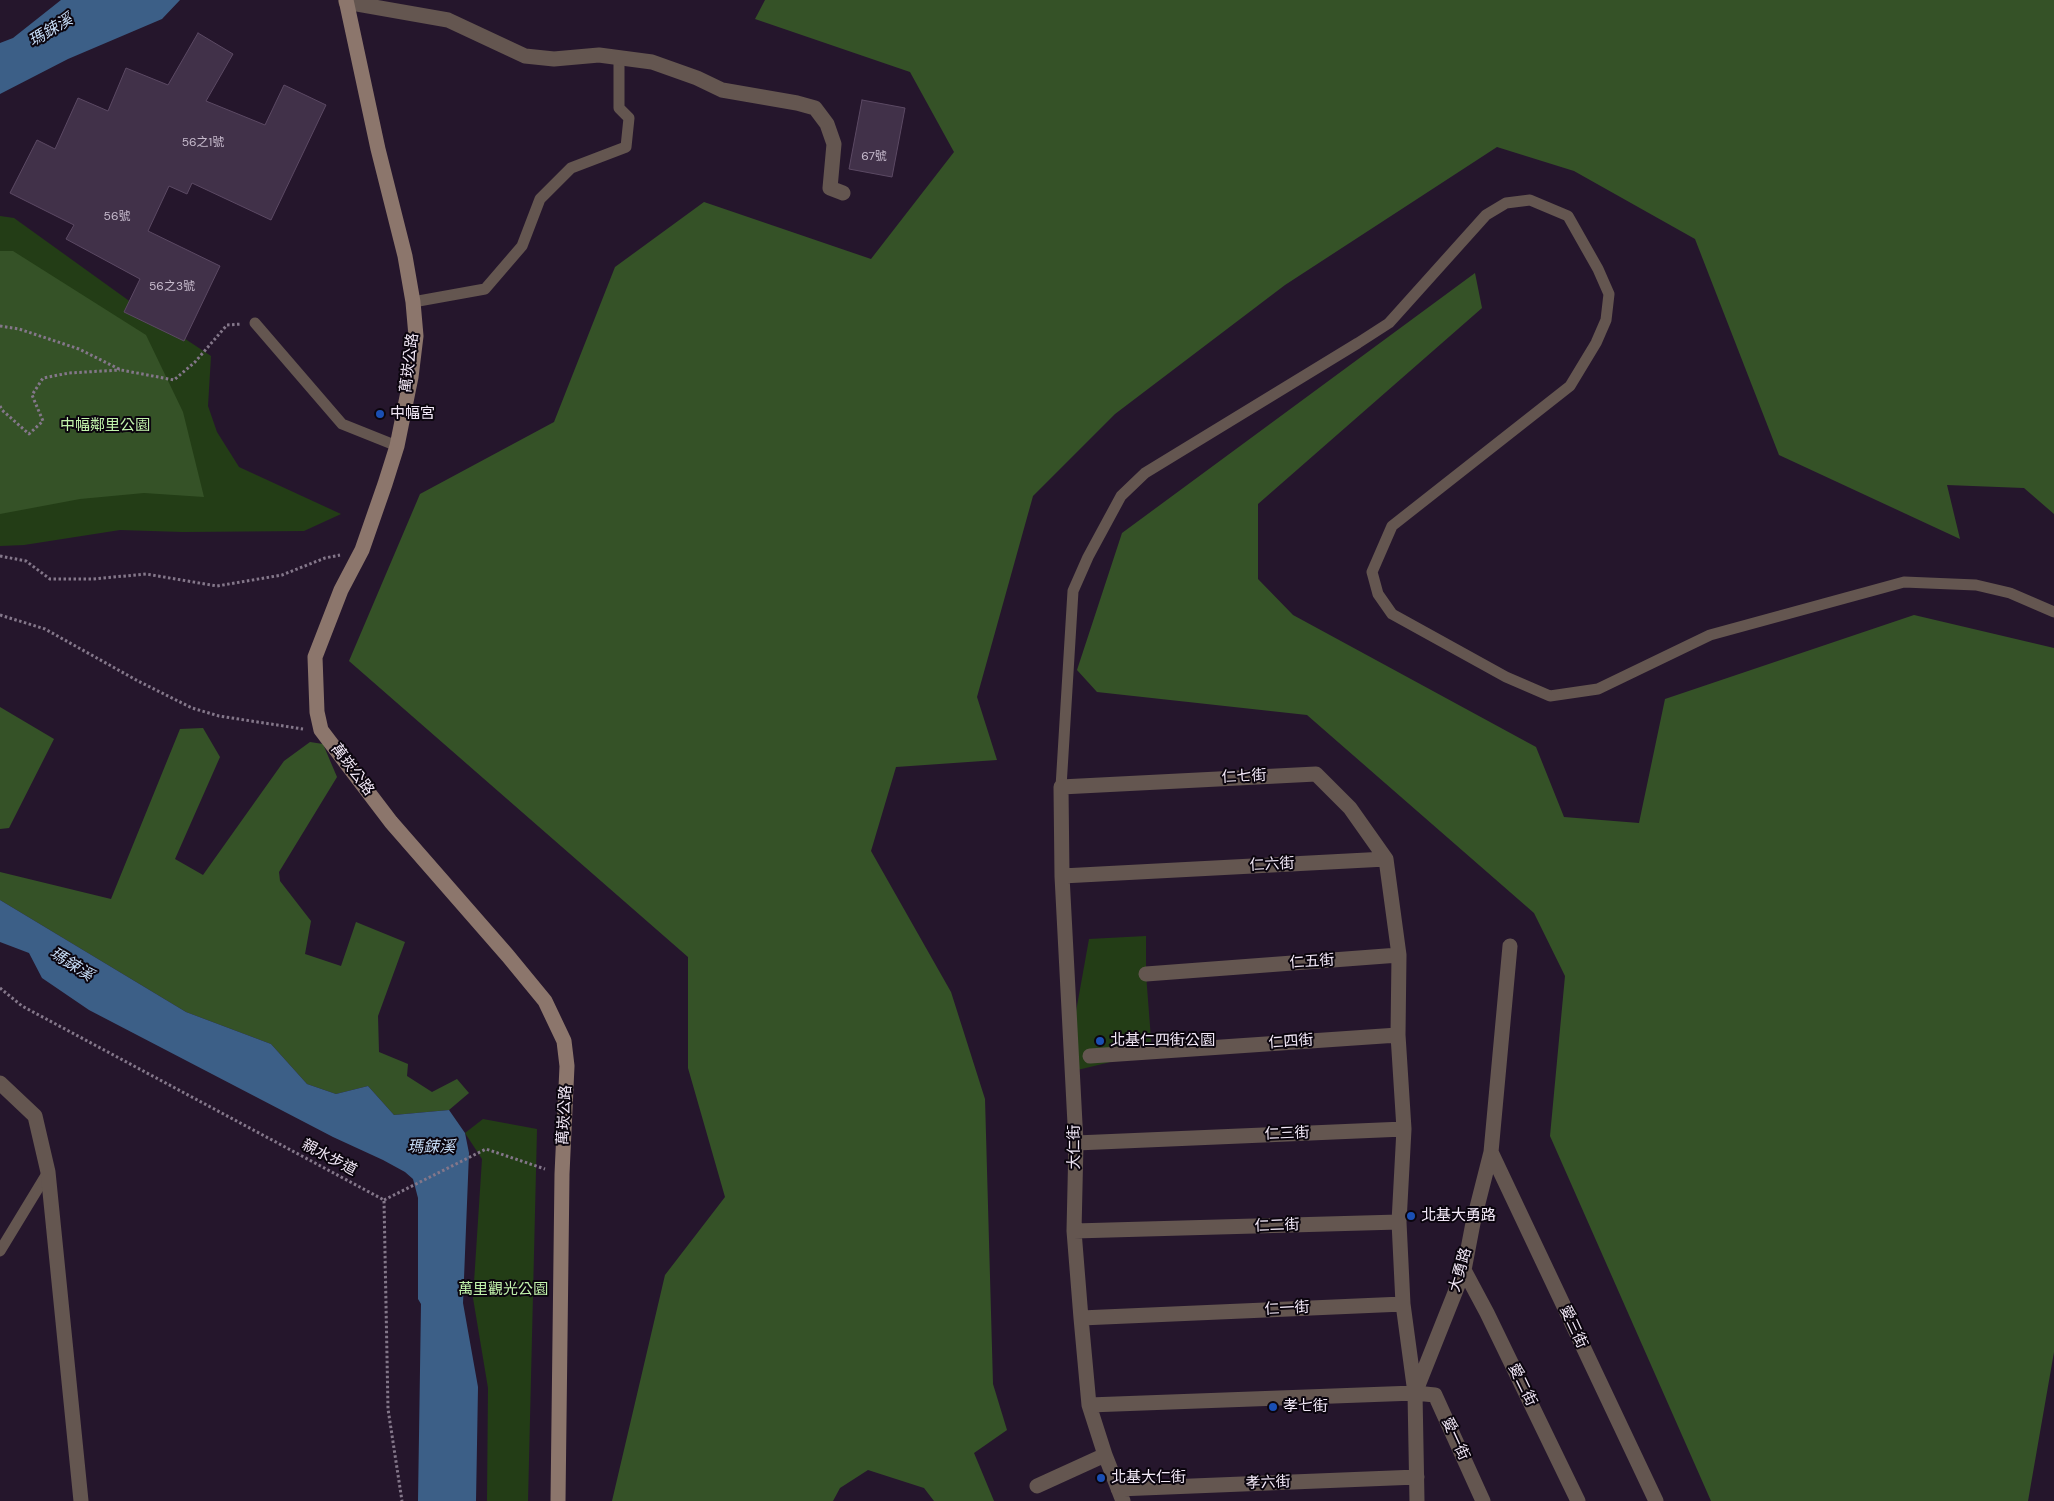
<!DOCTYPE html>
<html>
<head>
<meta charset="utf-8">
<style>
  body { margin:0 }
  canvas { display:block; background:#25162c }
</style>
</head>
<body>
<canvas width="2054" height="1501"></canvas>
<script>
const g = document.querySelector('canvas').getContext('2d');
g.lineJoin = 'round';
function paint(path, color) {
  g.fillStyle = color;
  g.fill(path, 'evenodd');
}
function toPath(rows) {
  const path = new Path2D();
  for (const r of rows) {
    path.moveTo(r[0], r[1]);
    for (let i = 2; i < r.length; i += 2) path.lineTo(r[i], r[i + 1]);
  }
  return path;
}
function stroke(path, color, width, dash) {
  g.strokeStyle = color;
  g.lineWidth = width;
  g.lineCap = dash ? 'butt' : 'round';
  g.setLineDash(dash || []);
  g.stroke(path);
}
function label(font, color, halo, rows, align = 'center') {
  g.font = font + ' "DM Sans","Noto Sans TC",sans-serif';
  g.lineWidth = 4;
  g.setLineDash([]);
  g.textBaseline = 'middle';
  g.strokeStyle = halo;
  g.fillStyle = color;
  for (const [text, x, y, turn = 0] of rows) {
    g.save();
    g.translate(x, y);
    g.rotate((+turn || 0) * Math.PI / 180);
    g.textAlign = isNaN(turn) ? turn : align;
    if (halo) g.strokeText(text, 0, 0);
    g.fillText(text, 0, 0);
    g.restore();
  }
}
paint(toPath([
  [0,216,14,218,146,313,211,356,208,406,217,432,239,467,341,514,304,531,183,532,120,530,24,545,0,546],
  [1146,936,1146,974,1152,1052,1065,1073,1089,939],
  [483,1119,537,1129,528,1501,487,1501,488,1388,473,1298,482,1159,465,1133]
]), '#233d16');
paint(toPath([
  [765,0,2054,0,2054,514,2024,488,1947,485,1960,539,1779,455,1695,239,1574,171,1497,147,1285,285,1115,414,1033,496,977,697,997,760,896,767,871,851,951,992,985,1099,993,1384,1007,1430,974,1453,994,1501,934,1501,924,1488,868,1470,840,1488,833,1501,612,1501,665,1275,725,1197,688,1068,688,957,349,661,420,494,554,422,615,267,704,202,871,259,954,152,910,72,755,19],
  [0,251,13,251,146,335,183,412,204,497,144,493,80,499,0,514],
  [1475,273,1482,308,1258,504,1258,579,1293,615,1536,747,1564,817,1639,823,1665,699,1914,615,2054,648,2054,1352,2028,1501,1711,1501,1550,1136,1565,976,1534,913,1307,715,1097,692,1077,670,1122,533],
  [0,707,54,739,9,828,0,829],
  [203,728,220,757,175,859,203,875,284,761,310,742,323,744,337,777,279,872,280,881,311,921,305,954,341,966,356,922,405,942,378,1016,379,1052,408,1064,407,1076,432,1092,457,1079,469,1093,449,1110,394,1115,368,1086,336,1094,307,1084,271,1044,186,1012,0,900,0,872,111,899,180,729]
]), '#355227');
paint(toPath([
  [61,0,180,0,162,19,68,59,0,94,0,43,13,38],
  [0,900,186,1012,271,1044,307,1084,336,1094,368,1086,394,1115,449,1110,465,1133,469,1153,463,1303,478,1387,476,1501,418,1501,421,1304,418,1299,418,1198,413,1179,405,1172,383,1160,333,1137,89,1010,42,978,29,953,0,942]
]), '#3c5f87');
const building = toPath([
  [198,33,233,54,206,101,265,125,284,85,326,105,271,220,192,183,187,194,169,186,148,231,220,266,184,341,124,312,140,279,66,239,74,225,10,193,37,140,55,149,78,98,108,111,126,68,168,85,198,33],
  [862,100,905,108,892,177,849,169,862,100]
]);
paint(building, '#413149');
stroke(building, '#5b4963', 1);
stroke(toPath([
  [0,326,19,329,79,349,121,370,174,380,195,362,227,325,242,324],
  [0,406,2,410,29,434,43,421,32,395,43,378,69,373,120,370],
  [0,556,26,561,50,579,93,579,146,574,217,586,282,575,325,558,340,555],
  [0,615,45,629,138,681,192,708,219,716,303,729],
  [0,988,22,1006,384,1200,388,1409,402,1501],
  [384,1200,486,1149,545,1169]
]), '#84778a', 3, [2.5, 2.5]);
stroke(toPath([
  [413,302,485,289,522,246,540,199,571,168,626,147,629,118,619,108,619,57],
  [255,323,342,424,397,446],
  [1061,787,1073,591,1088,557,1121,496,1145,473,1358,343,1389,323,1486,215,1506,203,1530,200,1568,216,1598,269,1609,294,1606,320,1596,343,1570,386,1392,526,1372,572,1378,594,1392,614,1506,677,1550,696,1598,689,1710,635,1904,582,1976,585,2010,593,2054,612],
  [0,1251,48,1172]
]), '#645650', 11);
stroke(toPath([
  [346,2,448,20,525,56,554,59,599,55,652,62,697,78,722,90,797,103,815,108,827,124,834,144,830,188,843,193],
  [1062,876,1386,859],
  [1146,974,1399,955],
  [1090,1056,1398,1035],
  [0,1083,35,1116,48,1172,81,1501],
  [1076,1143,1404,1129],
  [1491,1152,1656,1501],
  [1074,1231,1399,1222],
  [1464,1270,1487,1313,1578,1501],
  [1081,1318,1403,1304],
  [1089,1405,1415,1393,1435,1395,1483,1501],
  [1037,1486,1105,1455],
  [1118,1489,1417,1477],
  [1123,1501,1105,1455,1089,1405,1081,1318,1074,1231,1076,1143,1062,876,1061,787,1316,774,1350,808,1386,859,1399,955,1398,1035,1404,1129,1399,1222,1403,1304,1415,1393],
  [1417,1501,1415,1393,1464,1270,1473,1223,1491,1152,1510,946]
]), '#645650', 15);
stroke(toPath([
  [346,0,378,149,405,256,413,302,416,336,411,377,397,446,385,484,362,550,341,590,315,657,317,712,321,730,391,822,508,956,545,1001,564,1041,567,1066,562,1174,558,1501]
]), '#8c766c', 15);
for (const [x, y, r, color] of [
  [380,414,5,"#1a4fb4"],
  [1100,1041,5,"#1a4fb4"],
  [1411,1216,5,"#1a4fb4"],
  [1273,1407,5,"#1a4fb4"],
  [1101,1478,5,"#1a4fb4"]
]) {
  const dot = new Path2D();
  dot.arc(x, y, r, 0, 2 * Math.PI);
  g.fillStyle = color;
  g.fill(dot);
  stroke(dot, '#0b050e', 2);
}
label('12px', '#c6bacc', null, [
  ["56之1號",203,143],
  ["67號",874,157],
  ["56號",117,217],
  ["56之3號",172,287]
]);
label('15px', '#f2e8f7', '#0b050e', [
  ["萬崁公路",410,363,-83],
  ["萬崁公路",352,770,53],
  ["仁七街",1244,777,-3],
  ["仁六街",1272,865,-3],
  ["仁五街",1312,962,-4],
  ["仁四街",1291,1042,-4],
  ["萬崁公路",565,1115,-87],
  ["仁三街",1287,1134,-2],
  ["大仁街",1075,1147,-90],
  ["親水步道",329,1158,28],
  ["仁二街",1277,1226,-2],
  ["大勇路",1461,1270,-74],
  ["仁一街",1287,1309,-3],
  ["愛三街",1573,1327,65],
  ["愛二街",1522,1385,64],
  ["愛一街",1455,1439,65],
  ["孝六街",1268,1483,-2]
]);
label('15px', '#f2e8f7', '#0b050e', [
  ["中幅宮",390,414],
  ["北基仁四街公園",1110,1041],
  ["北基大勇路",1421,1216],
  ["孝七街",1283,1407],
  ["北基大仁街",1111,1478]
], 'left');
label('15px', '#c2f3ac', '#0b050e', [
  ["中幅鄰里公園",105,426],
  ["萬里觀光公園",503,1290]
]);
label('italic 16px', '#c4daf4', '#0b050e', [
  ["瑪鋉溪",51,31,-31],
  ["瑪鋉溪",71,965,32],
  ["瑪鋉溪",431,1148]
]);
</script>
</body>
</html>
